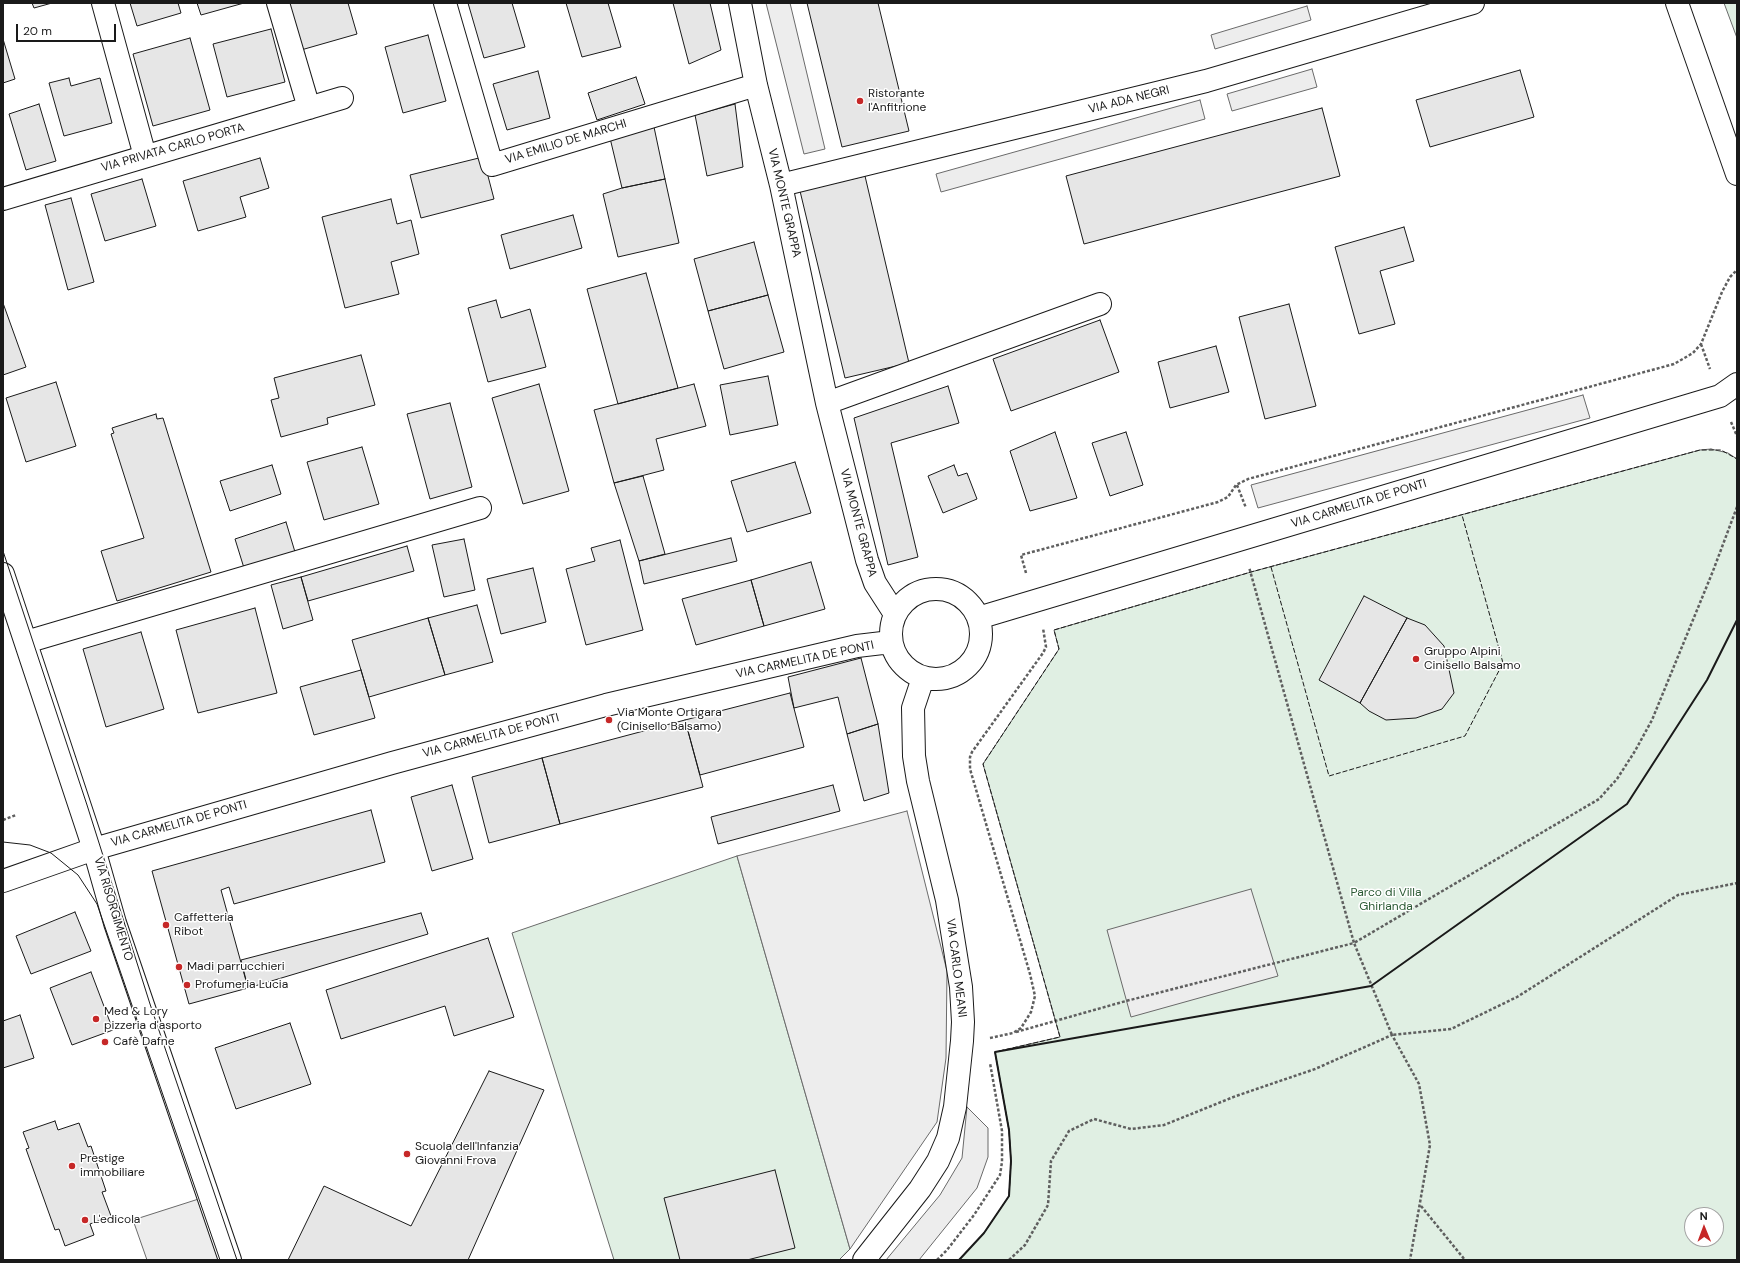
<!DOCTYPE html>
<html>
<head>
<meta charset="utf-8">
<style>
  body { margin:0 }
  #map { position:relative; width:1740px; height:1263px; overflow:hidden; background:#fff; font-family:"DM Sans",sans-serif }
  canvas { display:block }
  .frame { position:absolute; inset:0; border:4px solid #1a1a1a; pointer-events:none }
  .north { position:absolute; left:1684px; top:1207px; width:40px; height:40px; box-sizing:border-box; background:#fff; border:1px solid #a3a3a3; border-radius:50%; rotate:359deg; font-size:11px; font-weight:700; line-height:16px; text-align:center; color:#1a1a1a }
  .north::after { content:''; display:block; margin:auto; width:14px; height:18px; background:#c62828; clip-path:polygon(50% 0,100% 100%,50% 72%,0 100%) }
  .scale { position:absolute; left:16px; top:24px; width:100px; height:18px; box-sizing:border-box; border:2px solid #1a1a1a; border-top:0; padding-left:5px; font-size:12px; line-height:14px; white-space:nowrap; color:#1a1a1a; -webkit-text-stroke:3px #fff; paint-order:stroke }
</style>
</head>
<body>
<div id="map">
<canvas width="1740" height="1263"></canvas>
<div class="frame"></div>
<div class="north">N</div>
<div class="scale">20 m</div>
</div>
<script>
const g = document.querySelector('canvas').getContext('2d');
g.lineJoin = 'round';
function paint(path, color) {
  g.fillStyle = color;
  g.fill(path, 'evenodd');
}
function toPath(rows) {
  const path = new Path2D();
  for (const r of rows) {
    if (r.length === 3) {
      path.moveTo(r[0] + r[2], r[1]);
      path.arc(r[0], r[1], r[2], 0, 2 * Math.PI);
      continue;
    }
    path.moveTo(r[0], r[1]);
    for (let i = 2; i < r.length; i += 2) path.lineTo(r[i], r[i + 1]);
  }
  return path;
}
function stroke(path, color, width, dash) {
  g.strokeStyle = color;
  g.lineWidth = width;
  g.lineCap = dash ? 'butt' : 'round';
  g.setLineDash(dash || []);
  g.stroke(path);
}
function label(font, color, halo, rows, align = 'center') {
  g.font = font + ' "DM Sans",sans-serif';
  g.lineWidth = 3;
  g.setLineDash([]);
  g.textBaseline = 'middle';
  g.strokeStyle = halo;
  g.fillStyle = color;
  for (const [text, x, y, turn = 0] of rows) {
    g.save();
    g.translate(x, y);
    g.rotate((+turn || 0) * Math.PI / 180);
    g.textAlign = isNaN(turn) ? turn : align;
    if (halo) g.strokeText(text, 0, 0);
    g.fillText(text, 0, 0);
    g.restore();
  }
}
const green = toPath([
  [1724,3,1737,3,1737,38,1724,3],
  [1711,449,1728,453,1737,459,1737,1260,959,1260,984,1233,1009,1196,1011,1161,1009,1130,995,1052,1060,1037,983,764,1059,649,1054,630,1251,572,1700,450,1711,449],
  [1692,1215,1716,1215,1716,1239,1692,1239,1692,1215],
  [737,856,850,1249,839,1260,614,1260,512,933,737,856]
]);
paint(green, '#e0efe3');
stroke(green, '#6a6a6a', 1);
const parking = toPath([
  [766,3,790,3,825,149,804,154,766,3],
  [1307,6,1311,20,1215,49,1211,35,1307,6],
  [1312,69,1317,87,1232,111,1227,94,1312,69],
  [1200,100,1205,119,941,192,936,174,1200,100],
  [1583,395,1590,418,1258,508,1251,485,1583,395],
  [907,811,947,971,946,1058,937,1122,850,1249,737,856,907,811],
  [1251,889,1278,976,1131,1017,1107,930,1251,889],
  [967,1107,988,1128,988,1157,977,1188,919,1260,886,1260,940,1195,962,1158,967,1107],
  [208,1196,230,1260,147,1260,133,1220,208,1196]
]);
paint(parking, '#ededed');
stroke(parking, '#6a6a6a', 1);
const building = toPath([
  [32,3,52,3,34,8,32,3],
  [130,3,178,3,181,13,137,26,130,3],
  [197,3,244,3,201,15,197,3],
  [288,3,348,3,357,34,301,50,288,3],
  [468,3,512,3,525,47,484,58,468,3],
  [566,3,608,3,621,47,582,57,566,3],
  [673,3,710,3,721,50,689,64,673,3],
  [807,3,878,3,909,131,842,147,807,3],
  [271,29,285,82,227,97,213,44,271,29],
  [428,35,446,101,403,113,385,47,428,35],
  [190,38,210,110,153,126,133,54,190,38],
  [3,39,15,79,3,83,3,39],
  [1520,70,1534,117,1430,147,1416,100,1520,70],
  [538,71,550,118,507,130,493,84,538,71],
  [636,77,645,104,597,120,588,93,636,77],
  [69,78,71,86,100,78,112,123,64,136,49,83,69,78],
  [39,104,56,161,26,170,9,114,39,104],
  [735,104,743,167,707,176,695,115,735,104],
  [1322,108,1340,176,1084,244,1066,176,1322,108],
  [654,127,665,179,622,188,610,138,654,127],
  [483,157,494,199,421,218,410,175,483,157],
  [260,158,269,188,240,197,246,217,198,231,183,181,260,158],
  [865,176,909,363,845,378,800,191,865,176],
  [142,179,156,226,105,241,91,194,142,179],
  [665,179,679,243,618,257,603,194,622,188,665,179],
  [71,198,94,282,68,290,45,205,71,198],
  [391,199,397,224,411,220,419,254,391,262,399,294,345,308,322,217,391,199],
  [573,215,582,248,510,269,501,235,573,215],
  [1404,227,1414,261,1380,271,1395,324,1359,334,1335,247,1404,227],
  [754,242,768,295,708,311,694,259,754,242],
  [646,273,678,388,618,404,587,289,646,273],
  [768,295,784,352,724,369,708,311,768,295],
  [496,300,501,318,530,309,546,367,488,382,468,308,496,300],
  [3,303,26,367,3,375,3,303],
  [1289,304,1316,406,1265,419,1239,317,1289,304],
  [1100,320,1119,372,1011,411,993,359,1100,320],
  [1216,346,1229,392,1170,408,1158,362,1216,346],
  [361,355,375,405,327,418,328,424,281,437,271,400,279,398,274,378,361,355],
  [768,376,778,425,730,435,720,385,768,376],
  [56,382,76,446,26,462,6,398,56,382],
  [539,384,569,491,523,504,492,398,539,384],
  [694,384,706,426,656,439,664,470,614,483,594,410,694,384],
  [948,386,959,423,891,443,918,557,888,565,854,418,948,386],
  [450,403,472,487,430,499,407,414,450,403],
  [156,414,157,419,163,418,211,572,117,601,101,551,144,538,111,434,114,433,112,428,156,414],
  [1055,432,1077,498,1030,511,1010,451,1055,432],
  [1126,432,1143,485,1110,496,1092,443,1126,432],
  [362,447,379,504,324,520,307,462,362,447],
  [795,462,811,513,747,532,731,481,795,462],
  [272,465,281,494,230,511,220,481,272,465],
  [954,465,958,476,967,473,977,499,943,513,928,476,954,465],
  [643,476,665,554,639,561,614,483,643,476],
  [286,522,295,552,244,568,235,539,286,522],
  [731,538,737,561,644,584,639,561,731,538],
  [464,539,475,590,444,597,432,545,464,539],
  [620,540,643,630,586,645,566,569,595,561,591,548,620,540],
  [407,546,414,571,308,601,301,577,407,546],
  [811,562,825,609,764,626,751,580,811,562],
  [533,568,546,622,501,634,487,579,533,568],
  [301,577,313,620,283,629,271,585,301,577],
  [751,580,764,626,696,645,682,599,751,580],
  [1364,596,1407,618,1360,703,1319,680,1364,596],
  [477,605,493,662,445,675,428,618,477,605],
  [255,608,277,693,198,713,176,630,255,608],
  [428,618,445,675,369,697,352,640,428,618],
  [1407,618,1425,625,1444,646,1454,693,1442,709,1416,718,1386,720,1369,711,1360,703,1407,618],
  [141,632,164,709,106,727,83,649,141,632],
  [861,658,878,724,847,734,838,697,794,708,788,677,861,658],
  [361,670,375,718,314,735,300,687,361,670],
  [790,693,804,747,700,775,685,720,790,693],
  [685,720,703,787,560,824,542,758,685,720],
  [878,724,889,793,864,801,847,734,878,724],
  [542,758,560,824,489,843,472,777,542,758],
  [452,785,473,859,432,871,411,797,452,785],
  [833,785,840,811,718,844,711,817,833,785],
  [371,810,385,862,234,904,229,887,221,890,248,988,189,1004,152,871,371,810],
  [75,912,91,951,31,974,16,936,75,912],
  [421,913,428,934,248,988,241,960,421,913],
  [488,938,514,1017,454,1036,445,1006,341,1039,326,990,488,938],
  [91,972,113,1030,72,1045,50,988,91,972],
  [20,1015,34,1058,3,1068,3,1021,20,1015],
  [290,1023,311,1084,236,1109,215,1048,290,1023],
  [489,1071,544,1090,468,1260,288,1260,324,1186,411,1226,489,1071],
  [55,1121,58,1130,79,1123,88,1147,91,1146,106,1191,102,1192,111,1216,90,1224,94,1235,65,1246,59,1229,55,1230,26,1149,29,1148,23,1132,55,1121],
  [775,1170,795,1248,747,1260,680,1260,664,1198,775,1170]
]);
paint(building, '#e6e6e6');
stroke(building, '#1a1a1a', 1);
const minor = toPath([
  [103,3,145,156],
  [278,3,309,108],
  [445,3,492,165,756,85],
  [740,3,756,85,781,185,827,403,867,560,875,583,895,614],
  [1677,3,1737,174],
  [781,185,1206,81,1473,3],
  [3,199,342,98],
  [827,403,1100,304],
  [3,574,94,849,115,923,230,1260],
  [936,634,45],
  [978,618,1720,396,1737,384],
  [26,642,480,508],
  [3,881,94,849,392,763,606,705,857,646,891,642],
  [864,1260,920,1189,938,1161,948,1138,955,1107,962,1041,963,1022,961,987,947,900,918,781,914,756,913,708,923,678]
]);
stroke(minor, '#1a1a1a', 24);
stroke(toPath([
  [1701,344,1710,369],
  [1731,422,1737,436],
  [1237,485,1246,508],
  [1737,507,1713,571,1652,720,1635,751,1617,779,1599,799,1354,943,1392,1035,1451,1029,1517,997,1678,895,1737,883],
  [1026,573,1021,555,1218,502,1228,497,1236,485,1248,479,1674,364,1693,353,1701,344,1722,292,1730,277,1737,270],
  [3,820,16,815],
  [1016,1032,1126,1001,1354,943,1249,567],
  [990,1038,1013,1033,1021,1028,1031,1012,1035,996,1030,974,970,769,970,757,972,752,1043,653,1046,647,1043,628],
  [1421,1206,1465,1260],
  [937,1260,947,1250,974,1215,1000,1175,1002,1162,1002,1131,990,1063],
  [1009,1260,1025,1245,1048,1205,1051,1161,1069,1131,1094,1119,1131,1129,1164,1125,1236,1096,1315,1069,1392,1035,1419,1084,1430,1145,1410,1260]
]), '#5f5f5f', 2.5, [3, 2]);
stroke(minor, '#fff', 22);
stroke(toPath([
  [3,551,87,805,150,1004,237,1260],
  [3,842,30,845,51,853,78,875,97,904,220,1260]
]), '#1a1a1a', 1);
stroke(toPath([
  [1271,567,1329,776,1465,736,1503,663,1462,515],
  [959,1260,984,1233,1009,1196,1011,1161,1009,1130,995,1052,1060,1037,983,764,1059,649,1054,630,1251,572,1700,450,1721,450,1737,459]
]), '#1a1a1a', 1, [5, 2]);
stroke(toPath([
  [959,1260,984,1233,1009,1196,1011,1161,1009,1130,995,1052,1371,986,1627,804,1707,680,1737,620]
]), '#1a1a1a', 2);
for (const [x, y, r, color] of [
  [860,101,4,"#c62828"],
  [1416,659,4,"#c62828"],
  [609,720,4,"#c62828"],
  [166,925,4,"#c62828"],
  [179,967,4,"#c62828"],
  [187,985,4,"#c62828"],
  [96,1019,4,"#c62828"],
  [105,1042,4,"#c62828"],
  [407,1154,4,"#c62828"],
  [72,1166,4,"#c62828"],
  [85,1220,4,"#c62828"]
]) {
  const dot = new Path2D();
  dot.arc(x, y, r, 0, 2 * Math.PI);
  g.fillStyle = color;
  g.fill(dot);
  stroke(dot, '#fff', 1.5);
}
label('12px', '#1a1a1a', '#fff', [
  ["Ristorante",868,94],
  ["l'Anfitrione",868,108],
  ["Gruppo Alpini",1424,652],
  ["Cinisello Balsamo",1424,666],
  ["Via Monte Ortigara",617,713],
  ["(Cinisello Balsamo)",617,727],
  ["Caffetteria",174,918],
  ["Ribot",174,932],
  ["Madi parrucchieri",187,967],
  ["Profumeria Lucia",195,985],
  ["Med & Lory",104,1012],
  ["pizzeria d'asporto",104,1026],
  ["Cafè Dafne",113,1042],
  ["Scuola dell'Infanzia",415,1147],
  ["Giovanni Frova",415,1161],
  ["Prestige",80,1159],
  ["immobiliare",80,1173],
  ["L'edicola",93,1220]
], 'left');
label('12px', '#1a1a1a', '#fff', [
  ["VIA ADA NEGRI",1129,100,-14],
  ["VIA EMILIO DE MARCHI",566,142,-17],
  ["VIA PRIVATA CARLO PORTA",173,148,-16],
  ["VIA MONTE GRAPPA",784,203,77],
  ["VIA CARMELITA DE PONTI",1359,504,-17],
  ["VIA MONTE GRAPPA",858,523,75],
  ["VIA CARMELITA DE PONTI",805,660,-12],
  ["VIA CARMELITA DE PONTI",491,736,-15],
  ["VIA CARMELITA DE PONTI",179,824,-16],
  ["VIA RISORGIMENTO",113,909,73],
  ["VIA CARLO MEANI",956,968,83]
]);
label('12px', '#2b5a34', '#fff', [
  ["Parco di Villa",1386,893],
  ["Ghirlanda",1386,907]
]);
</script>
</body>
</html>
